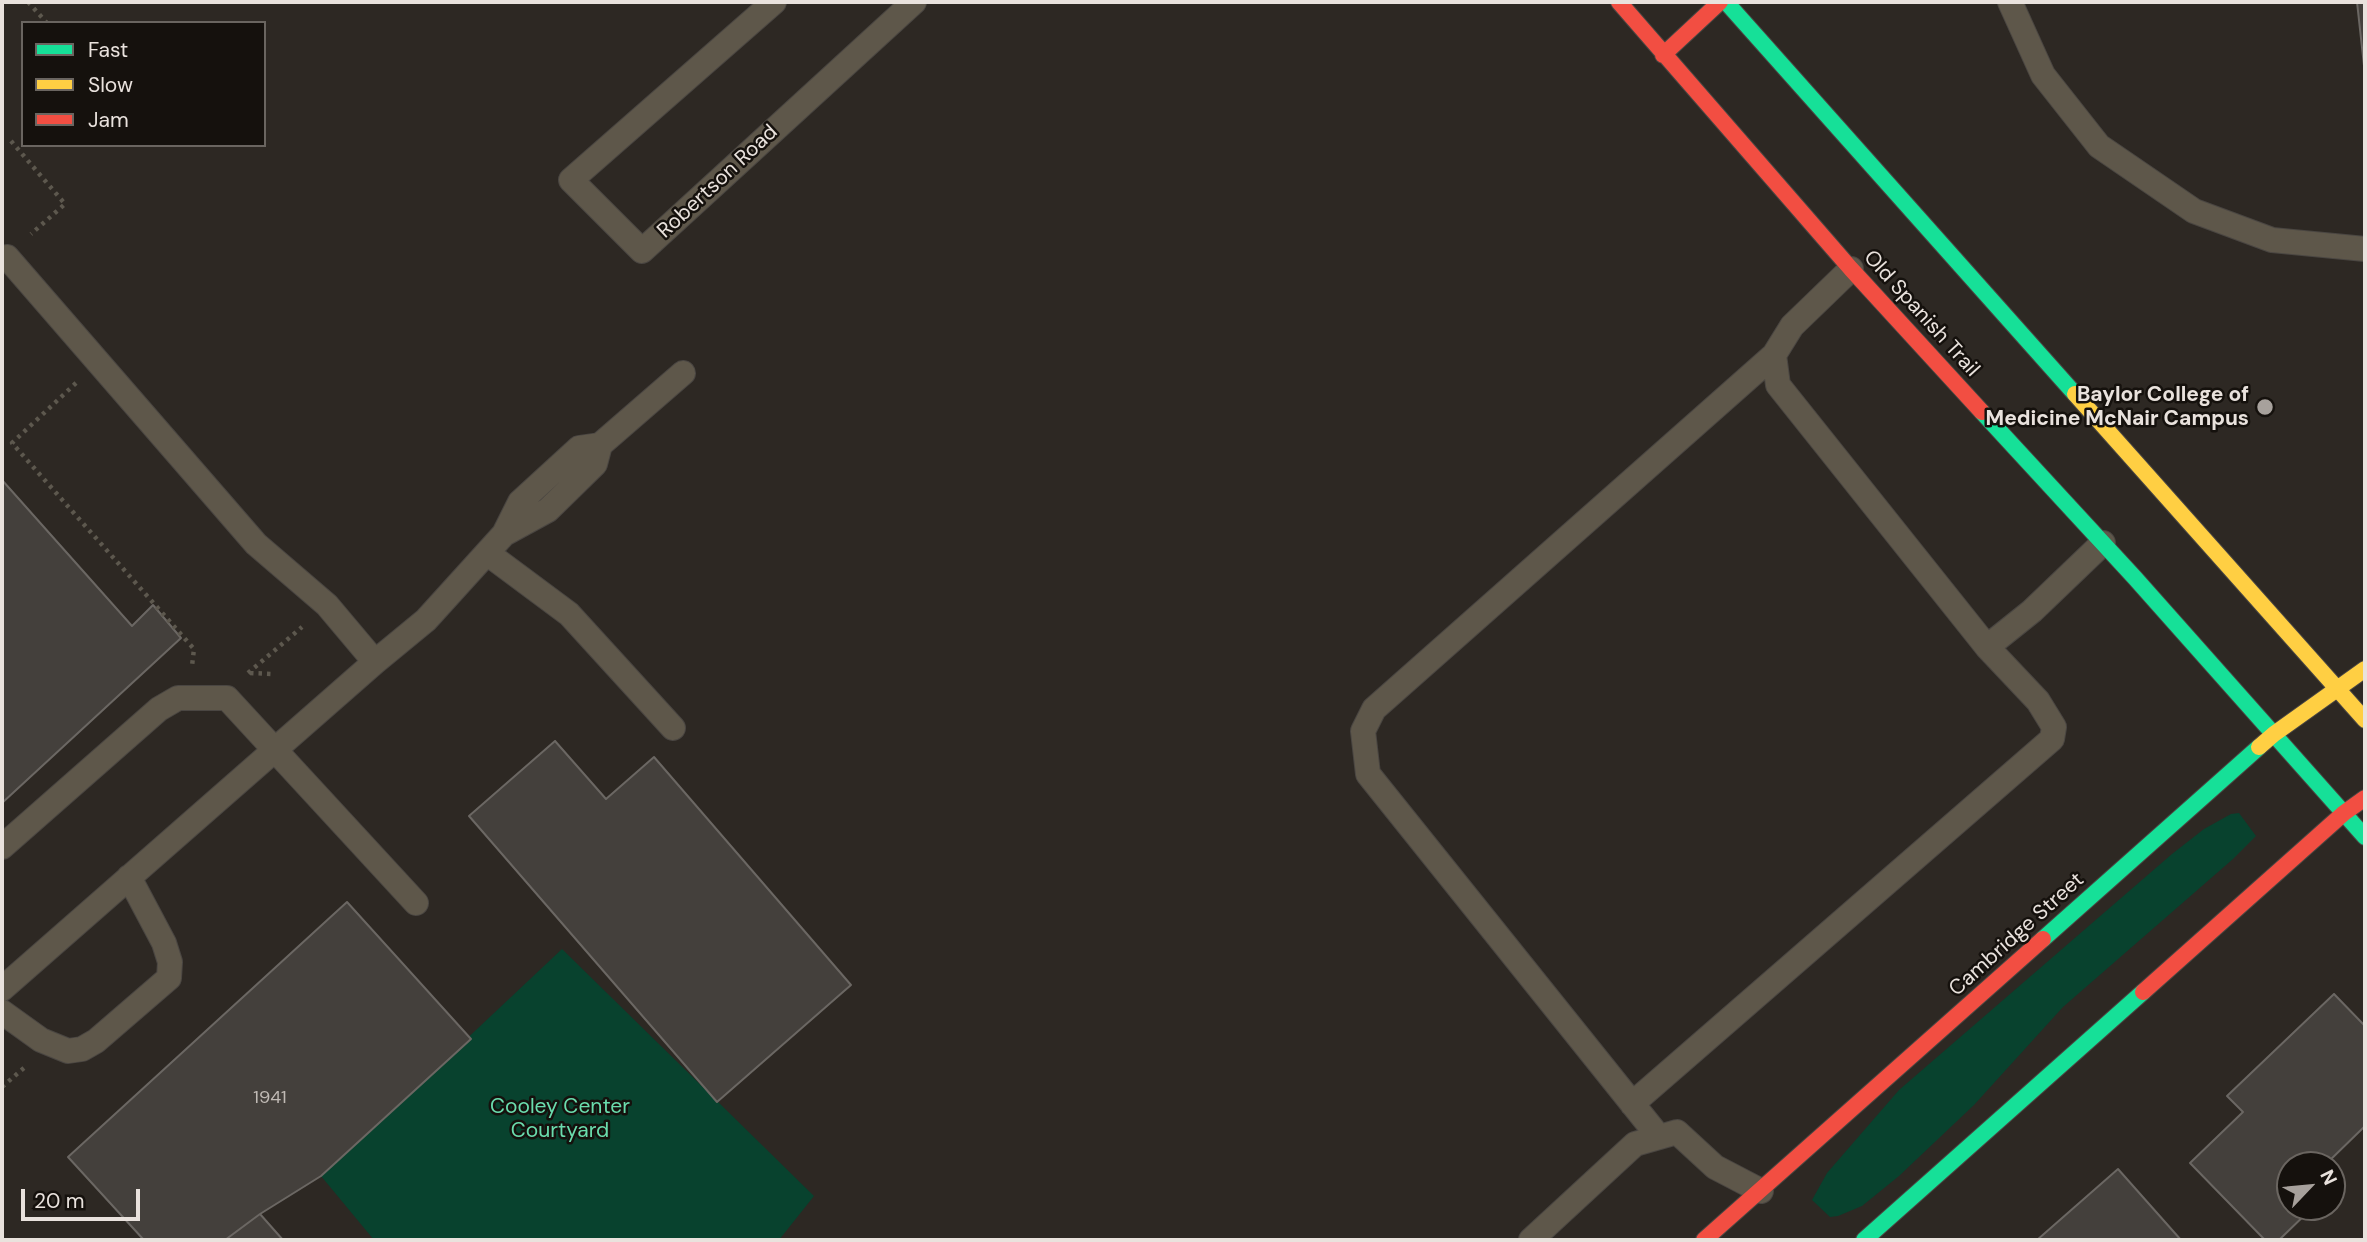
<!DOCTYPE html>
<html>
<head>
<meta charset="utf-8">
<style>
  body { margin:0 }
  #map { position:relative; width:2367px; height:1242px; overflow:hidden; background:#2d2823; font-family:"DM Sans",sans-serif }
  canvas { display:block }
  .frame { position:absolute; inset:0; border:4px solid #e9e2dd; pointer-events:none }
  .legend { position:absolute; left:21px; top:21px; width:245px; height:126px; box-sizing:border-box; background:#15110d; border:2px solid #6a6560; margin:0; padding:9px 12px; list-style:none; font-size:21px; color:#e9e2dd }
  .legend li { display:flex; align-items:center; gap:14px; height:35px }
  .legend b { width:35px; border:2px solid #6a6560 }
  .north { position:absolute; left:2276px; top:1151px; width:70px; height:70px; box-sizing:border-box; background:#15110d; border:2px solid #6a6560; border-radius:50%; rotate:64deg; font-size:19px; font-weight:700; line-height:28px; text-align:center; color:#e9e2dd }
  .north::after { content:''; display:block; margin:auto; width:24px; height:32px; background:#a7a19c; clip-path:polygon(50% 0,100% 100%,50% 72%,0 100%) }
  .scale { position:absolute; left:21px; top:1189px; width:119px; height:32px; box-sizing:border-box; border:4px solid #e9e2dd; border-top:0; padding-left:9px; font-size:21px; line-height:24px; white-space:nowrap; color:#e9e2dd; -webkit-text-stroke:5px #15110d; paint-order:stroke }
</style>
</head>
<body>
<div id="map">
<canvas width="2367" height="1242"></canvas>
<div class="frame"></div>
<ul class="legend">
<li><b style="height:9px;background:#16e098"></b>Fast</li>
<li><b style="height:9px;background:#ffcf43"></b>Slow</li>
<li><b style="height:9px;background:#f24e42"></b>Jam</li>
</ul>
<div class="north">N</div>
<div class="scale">20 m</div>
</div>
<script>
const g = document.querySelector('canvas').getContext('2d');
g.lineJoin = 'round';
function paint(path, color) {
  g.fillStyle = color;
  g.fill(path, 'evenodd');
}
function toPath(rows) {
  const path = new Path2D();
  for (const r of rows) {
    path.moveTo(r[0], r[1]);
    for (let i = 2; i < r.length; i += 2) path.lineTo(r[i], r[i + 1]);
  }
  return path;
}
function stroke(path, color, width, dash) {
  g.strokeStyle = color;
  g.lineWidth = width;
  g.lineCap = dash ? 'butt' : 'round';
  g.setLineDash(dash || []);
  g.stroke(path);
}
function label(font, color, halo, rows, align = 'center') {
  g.font = font + ' "DM Sans",sans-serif';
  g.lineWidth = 5;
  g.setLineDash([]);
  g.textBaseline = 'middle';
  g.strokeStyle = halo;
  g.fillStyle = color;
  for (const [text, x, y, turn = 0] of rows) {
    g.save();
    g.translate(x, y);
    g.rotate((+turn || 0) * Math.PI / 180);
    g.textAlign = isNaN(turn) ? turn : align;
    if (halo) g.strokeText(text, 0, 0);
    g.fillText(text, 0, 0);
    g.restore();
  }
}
paint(toPath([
  [2239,813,2256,836,2233,859,2063,1007,1974,1105,1899,1176,1862,1206,1838,1216,1830,1217,1812,1200,1827,1173,1899,1090,2172,854,2204,829,2231,814],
  [562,949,814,1196,779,1240,374,1240,321,1176]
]), '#08422e');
const building = toPath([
  [2357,2,2365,2,2365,75,2357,2],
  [2,480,132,626,153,605,181,638,2,803,2,480],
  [555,741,606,799,654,757,851,985,717,1102,469,816,555,741],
  [347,902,471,1039,321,1176,260,1214,225,1240,141,1240,143,1239,68,1157,347,902],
  [2334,994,2365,1026,2365,1126,2325,1165,2290,1165,2290,1207,2313,1207,2279,1240,2265,1240,2190,1163,2243,1112,2227,1096,2334,994],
  [2118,1169,2181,1240,2037,1240,2118,1169],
  [260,1214,283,1240,225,1240,260,1214]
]);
paint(building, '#44403c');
stroke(building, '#6b6763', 2);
const lane = toPath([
  [774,2,571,180,642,251,914,2],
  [2010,2,2043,75,2099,146,2194,211,2272,240,2365,249],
  [7,257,256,544,327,605,375,662],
  [1851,269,1792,326,1774,355,1778,385,1987,647,2032,611,2103,543],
  [504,534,548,510,595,464,600,445],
  [487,553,569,614,673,728],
  [2,847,159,709,178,698,227,698,416,903],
  [2,989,375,662,426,620,504,534,520,502,579,448,600,445,683,373],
  [2,1012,41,1040,68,1051,82,1049,96,1041,169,978,170,962,164,943,129,877],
  [1632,1104,2052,739,2054,727,2038,701,1987,647],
  [1659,1137,1368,774,1363,731,1374,709,1774,355],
  [1531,1240,1635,1144,1677,1132,1715,1167,1761,1191]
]);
const fast = toPath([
  [1726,2,2075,394],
  [1982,412,2135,578,2365,837],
  [2043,939,2259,747],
  [1864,1240,2143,992]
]);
const slow = toPath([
  [2075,394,2365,720],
  [2259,747,2274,734,2365,669]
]);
const jam = toPath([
  [1619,2,1851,269,1982,412],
  [1663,55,1720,2],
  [2143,992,2344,813,2365,798],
  [1704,1240,2043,939]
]);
stroke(lane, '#4a4642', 26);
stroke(fast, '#4a4642', 18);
stroke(slow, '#4a4642', 18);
stroke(jam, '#4a4642', 18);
stroke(toPath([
  [28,2,47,23],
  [11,141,65,204,31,234],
  [76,383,12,443,194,649,192,666],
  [248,673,302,627],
  [250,673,273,674],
  [2,1087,25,1067]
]), '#5d584e', 4.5, [3.5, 5]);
stroke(lane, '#5e574a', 24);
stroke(fast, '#16e098', 16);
stroke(slow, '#ffcf43', 16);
stroke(jam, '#f24e42', 16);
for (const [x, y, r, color] of [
  [2265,407,9,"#a7a19c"]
]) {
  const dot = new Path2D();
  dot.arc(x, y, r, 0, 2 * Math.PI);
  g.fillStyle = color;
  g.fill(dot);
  stroke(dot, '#15110d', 2.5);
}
label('18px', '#c0bab5', null, [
  ["1941",270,1098]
]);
label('21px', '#e9e2dd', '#15110d', [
  ["Robertson Road",718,182,-43],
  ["Old Spanish Trail",1921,314,48],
  ["Cambridge Street",2017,935,-42]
]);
label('bold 21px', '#e9e2dd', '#15110d', [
  ["Baylor College of",2249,395],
  ["Medicine McNair Campus",2249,419]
], 'right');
label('21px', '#6adcad', '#15110d', [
  ["Cooley Center",560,1107],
  ["Courtyard",560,1131]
]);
</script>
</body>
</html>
